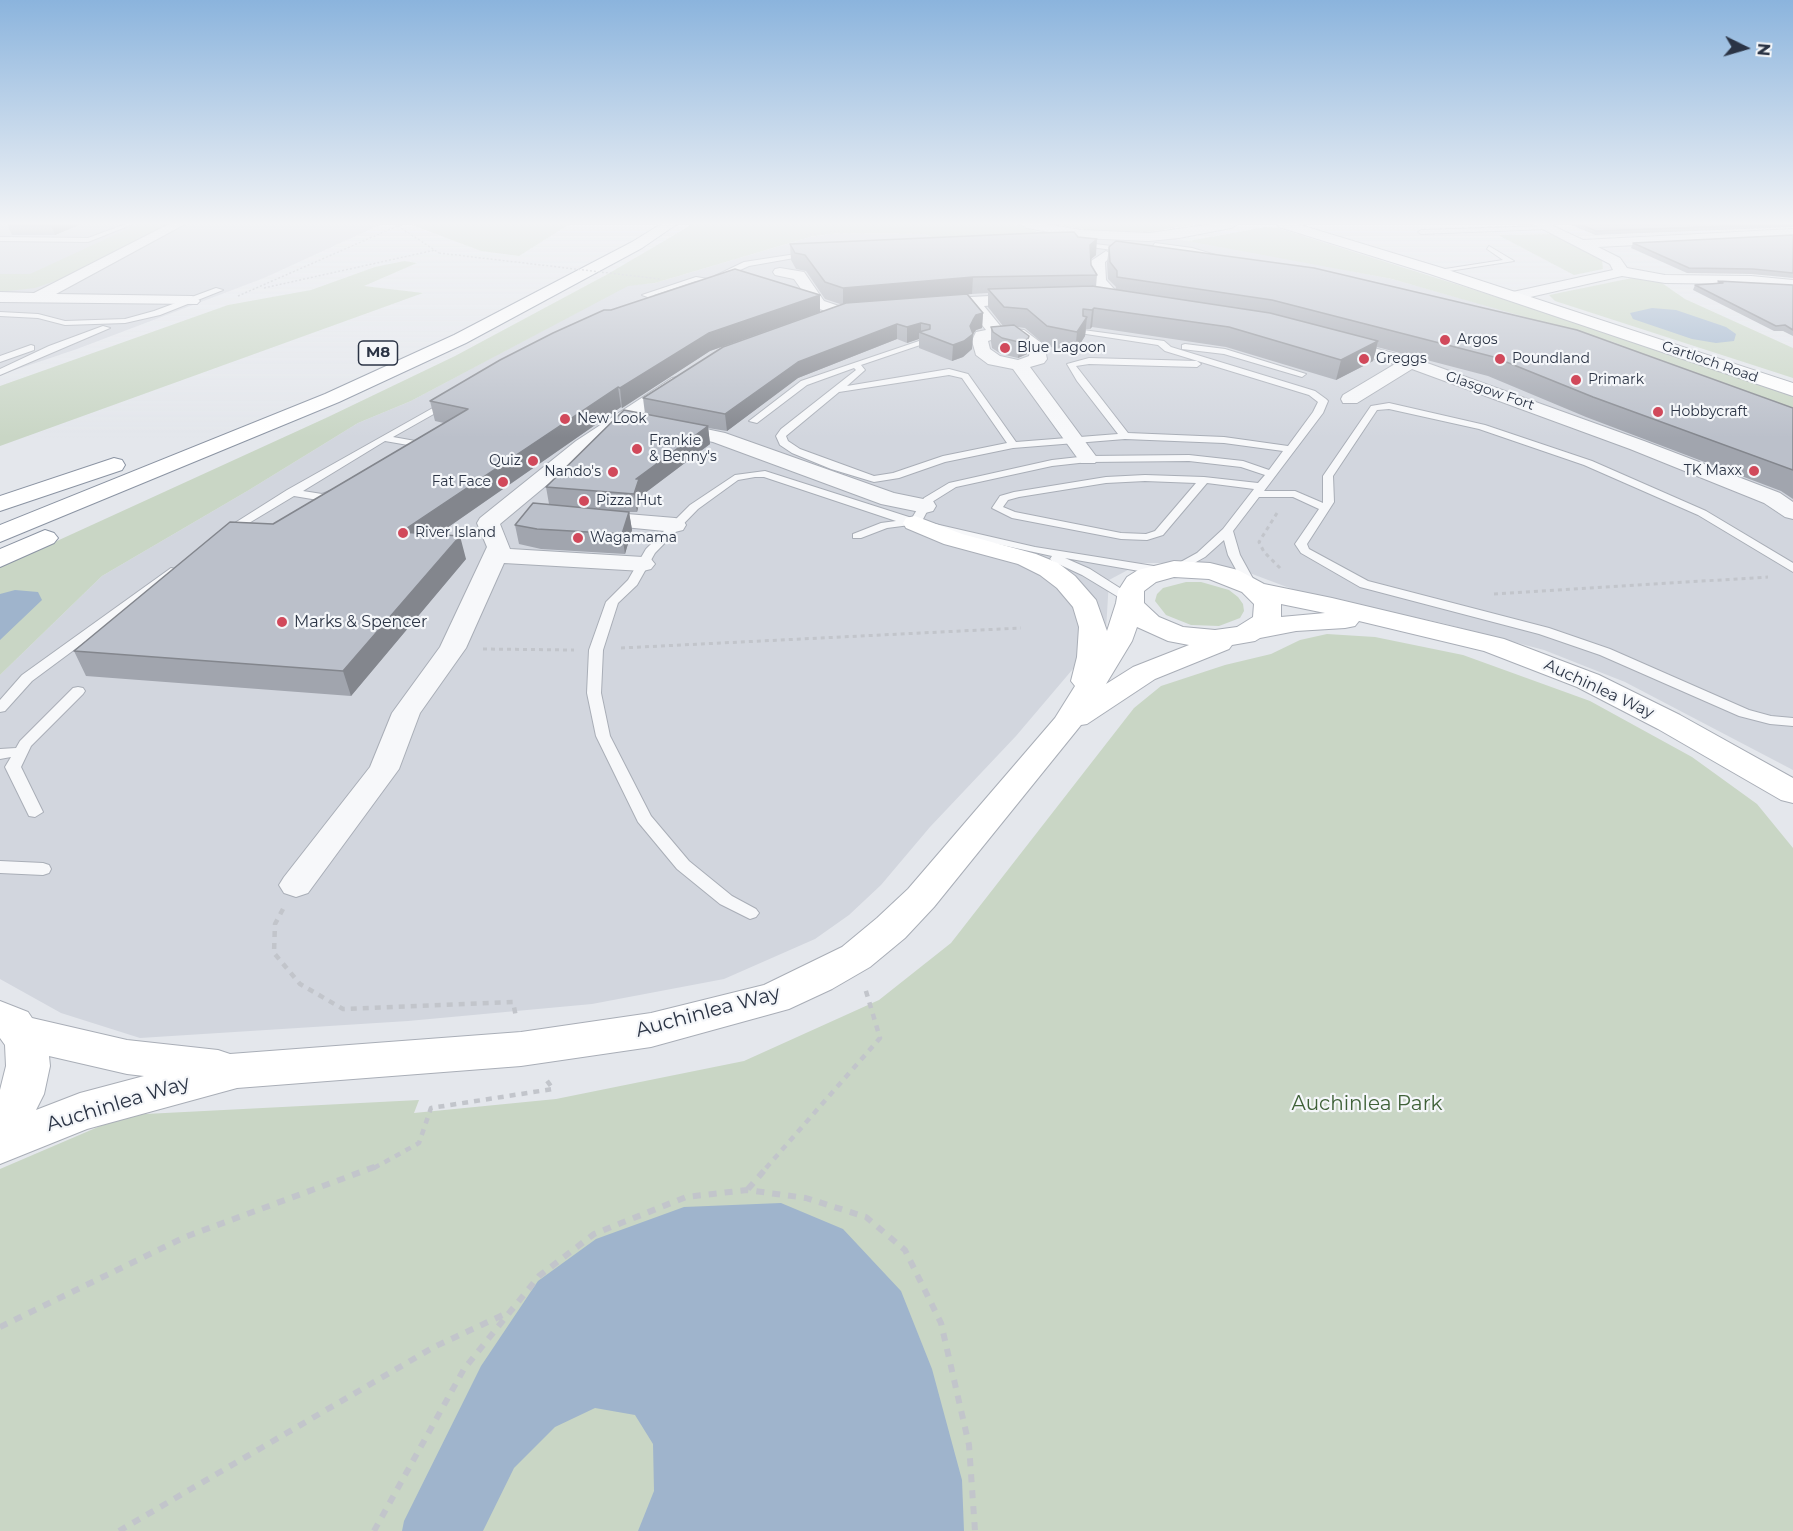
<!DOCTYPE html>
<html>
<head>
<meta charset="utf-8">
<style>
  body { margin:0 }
  #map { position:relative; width:1793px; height:1531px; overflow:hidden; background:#e4e7ec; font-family:Montserrat,sans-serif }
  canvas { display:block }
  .north { position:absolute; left:1715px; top:18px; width:60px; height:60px; -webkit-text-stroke:4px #f4f6f9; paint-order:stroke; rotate:95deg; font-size:16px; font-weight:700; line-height:24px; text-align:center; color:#2b3445 }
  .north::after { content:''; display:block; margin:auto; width:21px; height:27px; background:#2b3445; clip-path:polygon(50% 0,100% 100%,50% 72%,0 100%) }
</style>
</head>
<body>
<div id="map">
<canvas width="1793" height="1531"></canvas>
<div class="north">N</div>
</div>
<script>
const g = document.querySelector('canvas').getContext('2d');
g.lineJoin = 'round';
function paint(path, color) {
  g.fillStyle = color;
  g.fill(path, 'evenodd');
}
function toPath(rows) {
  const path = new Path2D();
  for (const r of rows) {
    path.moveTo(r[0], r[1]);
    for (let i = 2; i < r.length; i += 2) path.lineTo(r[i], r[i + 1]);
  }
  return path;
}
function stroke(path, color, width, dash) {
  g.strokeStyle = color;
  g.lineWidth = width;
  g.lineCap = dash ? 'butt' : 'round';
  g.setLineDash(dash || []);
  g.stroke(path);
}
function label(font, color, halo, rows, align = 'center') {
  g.font = font + ' Montserrat,sans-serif';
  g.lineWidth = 4.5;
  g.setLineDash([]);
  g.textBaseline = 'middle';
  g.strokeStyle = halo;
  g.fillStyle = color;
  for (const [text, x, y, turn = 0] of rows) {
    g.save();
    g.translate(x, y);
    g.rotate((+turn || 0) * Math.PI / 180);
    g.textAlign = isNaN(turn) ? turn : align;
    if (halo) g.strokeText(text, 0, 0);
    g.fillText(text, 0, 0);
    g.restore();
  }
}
paint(toPath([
  [0,224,382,224,264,278,77,349,0,375],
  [839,233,924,234,936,239,1176,239,1229,247,1392,279,1542,321,1614,342,1677,368,1793,410,1793,770,1625,682,1544,650,1442,623,1308,595,1239,569,1205,563,1141,563,1109,580,1106,630,1016,736,930,827,881,885,849,915,815,939,724,979,592,1004,408,1021,140,1038,61,1013,0,979,0,675,102,576,249,490,358,423,411,401,628,285,655,283,810,237]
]), '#d2d6de');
paint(toPath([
  [138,224,168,224,58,280,35,288,0,292,0,274,30,274],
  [415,224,570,224,519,256,481,251,412,225],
  [693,224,1015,224,1038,232,1058,234,936,239,924,234,839,233,810,237,655,283,628,286,411,401,358,423,249,490,102,576,0,675,0,567,328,417,455,356,606,275],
  [1053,224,1197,224,1147,232,1095,231],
  [1266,227,1278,228,1592,327,1793,395,1793,410,1677,368,1613,342,1430,290,1392,279,1188,241],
  [1553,234,1602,260,1603,269,1574,275,1498,235],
  [404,261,417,263,364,286,423,293,0,446,0,386,228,305,311,290,375,267],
  [1632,278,1659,281,1685,299,1793,348,1793,378,1555,301,1549,295],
  [1186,582,1201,582,1229,590,1238,597,1243,604,1244,611,1240,618,1219,626,1191,625,1166,615,1155,601,1157,594,1163,588],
  [1327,634,1375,637,1463,655,1590,701,1692,757,1757,804,1793,848,1793,1531,0,1531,0,1169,126,1115,419,1100,414,1113,556,1099,744,1061,879,1000,951,943,1134,708,1161,686,1225,665,1271,654,1300,640]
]), '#c9d6c5');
paint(toPath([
  [1652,308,1676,310,1726,327,1736,334,1734,341,1716,343,1692,339,1633,319,1630,313],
  [15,590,38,592,42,600,0,640,0,594],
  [781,1203,843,1229,901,1291,932,1369,962,1480,964,1531,638,1531,654,1491,653,1444,635,1415,595,1408,555,1427,514,1468,483,1531,402,1531,404,1521,481,1366,538,1281,596,1239,684,1207]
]), '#9fb4cc');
const lane = toPath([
  [126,224,133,224,88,242,0,241,0,237,88,238,126,224],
  [1549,226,1547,229,1421,234,1418,232,1421,230,1549,226],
  [1078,242,1120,247,1123,249,1120,251,1076,245,1078,242],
  [1155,243,1192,248,1219,256,1228,263,1221,265,1215,258,1189,251,1153,246,1155,243],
  [1489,246,1514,261,1436,273,1432,271,1503,260,1487,249,1489,246],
  [809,252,811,255,749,266,722,278,715,276,744,262,809,252],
  [696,277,714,280,710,282,696,281,654,295,670,300,670,304,667,304,642,295,696,277],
  [216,288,223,290,160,315,125,323,65,325,38,318,0,316,0,312,38,314,65,321,125,319,154,311,216,288],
  [103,326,110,328,0,375,0,369,49,346,103,326],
  [1083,330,1164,341,1171,347,1315,391,1326,399,1328,401,1323,413,1264,491,1295,491,1323,503,1323,476,1371,406,1389,403,1485,425,1592,461,1706,511,1793,563,1793,572,1698,515,1584,465,1479,429,1389,409,1377,410,1333,476,1334,502,1307,544,1309,549,1368,581,1549,628,1610,649,1749,710,1771,716,1793,718,1793,726,1770,724,1739,716,1600,655,1539,634,1360,587,1301,553,1295,544,1319,509,1293,497,1259,497,1233,531,1240,555,1257,586,1251,590,1245,586,1228,555,1224,540,1205,557,1178,572,1174,573,1168,569,1197,553,1223,529,1254,489,1207,483,1163,535,1147,540,1121,539,1012,518,992,508,1000,496,1014,492,1106,477,1145,475,1204,477,1258,483,1265,475,1241,467,1189,461,1088,462,1052,466,956,487,932,502,922,521,1035,547,1166,568,1166,574,1162,575,1065,558,1090,569,1134,597,1136,600,1134,603,1130,604,1082,575,1052,561,1050,559,1052,556,910,525,887,528,861,538,853,538,853,534,881,523,896,521,764,477,755,477,738,480,698,509,655,553,637,585,618,603,603,650,601,693,610,736,651,816,689,861,732,896,756,909,759,913,756,917,750,919,720,904,677,869,638,822,596,736,587,693,589,650,606,602,628,580,646,549,690,505,735,475,765,471,912,518,924,498,949,483,1052,460,1088,456,1189,455,1243,461,1269,470,1283,451,1224,443,1125,439,1013,448,945,462,899,478,874,482,831,469,792,453,780,445,776,436,781,429,856,370,854,368,807,385,757,423,749,421,801,381,922,340,929,342,861,365,865,370,847,386,949,369,968,374,1016,442,1118,434,1077,381,1067,364,1089,358,1197,361,1201,364,1197,367,1089,364,1076,366,1128,433,1224,437,1288,446,1313,412,1318,402,1309,395,1165,351,1158,345,1086,334,1083,334,1083,330],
  [949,375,962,378,1007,443,943,456,893,473,874,476,800,449,788,441,786,436,839,392,949,375],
  [1145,481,1196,483,1155,531,1146,534,1121,533,1015,512,1003,507,1008,500,1019,497,1106,483,1145,481],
  [1185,344,1225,349,1306,374,1302,377,1224,354,1182,349,1182,345,1185,344],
  [31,345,34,346,34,350,0,362,0,356,31,345],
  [447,400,455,402,393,437,421,442,421,446,405,454,400,451,408,445,385,441,303,491,322,494,335,489,339,490,339,494,324,501,294,496,229,535,225,536,219,533,287,490,447,400],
  [171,568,175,569,175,575,32,681,5,711,0,712,0,700,22,675,171,568],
  [78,687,83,688,85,691,83,694,31,746,21,767,43,812,35,817,29,816,5,767,11,757,0,759,0,749,16,748,20,741,73,688,78,687],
  [0,861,43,863,49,865,51,869,49,873,43,875,0,873,0,861]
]);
const street = toPath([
  [169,224,185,224,56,294,192,296,197,298,200,301,197,304,0,302,0,292,34,293,169,224],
  [1020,224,1046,224,1081,230,1149,233,1213,224,1238,224,1231,228,1179,238,1149,241,1081,238,1027,228,1020,224],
  [1533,224,1549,224,1583,240,1793,229,1793,237,1598,247,1620,258,1627,268,1665,275,1751,276,1793,280,1793,288,1751,284,1665,283,1622,276,1513,301,1508,299,1505,296,1508,293,1613,270,1610,264,1533,224],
  [1106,251,1113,255,1105,262,1106,280,1114,289,1109,301,1104,303,1096,298,1098,289,1092,281,1091,261,1106,251],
  [780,268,804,272,824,301,848,309,850,312,842,317,814,307,794,279,775,275,773,272,775,269,780,268],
  [1028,294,1033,296,1036,299,1033,302,984,306,1002,328,1024,330,1044,345,1047,359,1044,363,1030,367,1098,459,1095,463,1081,463,1013,369,988,364,976,355,972,341,974,336,976,332,986,330,968,307,932,309,924,304,932,299,1028,294],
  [997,338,1014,338,1030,351,1029,356,1018,360,1000,356,990,349,988,341,997,338],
  [1335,338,1416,359,1644,441,1780,493,1793,502,1793,519,1785,517,1764,503,1630,449,1412,369,1357,403,1343,403,1341,399,1343,395,1395,364,1329,347,1327,343,1329,339,1335,338],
  [678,377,684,378,687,382,684,386,590,449,500,524,510,549,643,557,651,559,655,564,651,569,643,571,504,563,466,648,420,713,399,769,308,893,296,897,284,893,279,885,284,877,370,767,392,713,440,647,487,547,477,523,480,518,576,441,672,378,678,377],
  [668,421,725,433,894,493,933,501,936,506,933,511,925,513,881,504,713,442,661,431,658,427,661,423,668,421],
  [591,511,675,518,683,520,686,525,683,530,675,532,583,523,580,518,583,513,591,511]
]);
const secondary = toPath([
  [1277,224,1297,224,1442,268,1793,383,1793,396,1430,274,1279,227,1277,224],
  [915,516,962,534,1036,554,1058,563,1075,576,1096,600,1107,631,1116,603,1118,591,1127,577,1138,570,1174,561,1210,563,1238,570,1264,584,1332,598,1504,639,1599,675,1680,715,1793,778,1793,803,1781,800,1658,729,1577,687,1484,651,1359,621,1355,626,1345,628,1296,631,1260,638,1255,641,1232,645,1229,649,1155,679,1087,724,1081,725,934,907,905,938,870,967,832,989,789,1009,651,1047,521,1066,237,1088,87,1129,0,1164,0,1090,6,1066,5,1045,0,1038,0,1001,28,1012,32,1018,127,1040,218,1050,230,1054,521,1032,651,1013,764,985,842,947,877,918,908,889,1055,718,1075,686,1071,681,1077,657,1079,627,1073,607,1057,588,1040,575,1018,564,944,544,906,528,903,523,906,518,915,516],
  [1174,577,1209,579,1242,592,1254,604,1253,617,1237,627,1215,630,1183,627,1159,617,1144,603,1144,591,1156,582,1174,577],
  [1281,604,1325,613,1281,617,1281,604],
  [1137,627,1168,641,1189,645,1133,667,1106,684,1132,641,1137,627],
  [49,1056,127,1074,144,1076,80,1093,36,1110,44,1094,50,1066,49,1056]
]);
const highway = toPath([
  [661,224,677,224,642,248,466,343,339,402,0,542,0,525,325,394,454,335,632,242,661,224],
  [114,458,122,460,125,465,122,470,0,511,0,496,114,458],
  [45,530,54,533,58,538,54,543,0,567,0,549,45,530]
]);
stroke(lane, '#a9aeb7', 2);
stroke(street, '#a9aeb7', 2);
stroke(secondary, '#a9aeb7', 2);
stroke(highway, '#8b94a3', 2);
stroke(toPath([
  [398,226,439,253],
  [806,235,837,231,914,228,1006,228],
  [264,288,435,250],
  [238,296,402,224]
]), '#c2c5cb', 1.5, [2, 2]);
stroke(toPath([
  [1277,513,1259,542,1264,552,1281,569],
  [1494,594,1768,577],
  [621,648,1021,628],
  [483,649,574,650]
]), '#c2c5cb', 3, [4, 4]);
stroke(toPath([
  [283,909,275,924,274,953,300,984,343,1009,513,1002,516,1017],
  [374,1168,419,1143,431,1108,553,1089,545,1078],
  [766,1168,880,1038,865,988]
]), '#c2c5cb', 4.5, [6, 6]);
stroke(toPath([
  [748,1189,768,1166],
  [0,1327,185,1237,377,1166],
  [119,1531,434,1347,505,1314],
  [374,1531,464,1369,539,1276,594,1234,686,1197,747,1190,806,1198,866,1217,905,1250,941,1323,969,1445,975,1531]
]), '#c2c5cb', 6, [8, 8]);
paint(lane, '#f7f8fa');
paint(street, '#f7f8fa');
paint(secondary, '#fff');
paint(highway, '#fff');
stroke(toPath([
  [439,253,660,279]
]), '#c2c5cb', 1.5, [2, 2]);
paint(toPath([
  [7,224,81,224,55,235,12,235],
  [1569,224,1793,224,1793,227,1595,235],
  [1793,235,1793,278,1751,274,1687,273,1631,248,1633,243],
  [1078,237,1096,255,1091,259,1091,265,1097,275,1096,287,1115,290,1116,287,1108,279,1107,263,1109,247,1793,408,1793,499,1781,491,1586,417,1488,376,1377,347,1373,361,1336,380,1226,347,1092,327,1090,329,1086,329,1085,336,1075,352,1046,346,1025,328,1017,327,1027,354,1018,358,1001,354,992,348,991,342,991,327,1003,326,988,307,988,293,972,294,968,294,983,313,982,328,976,330,973,334,972,349,963,357,952,361,919,348,919,339,907,343,897,339,798,378,727,431,708,428,710,444,641,496,637,512,629,512,632,530,625,554,541,549,519,544,515,525,549,504,546,487,645,414,643,398,843,305,825,299,806,271,796,269,791,260,790,244],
  [1718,281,1793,285,1793,336,1783,331,1774,331,1693,290,1695,285,1717,284],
  [820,295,820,312,710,351,622,408,621,407,437,535,466,559,351,696,86,676,74,651,273,524,444,423,435,421,430,401]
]), '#a1a5ae');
paint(toPath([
  [51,224,81,224,55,235],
  [1097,239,1096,255,1089,261,1090,245],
  [973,277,972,294,843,305,843,288],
  [820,295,820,312,710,351,622,408,620,388,709,333],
  [1094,308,1092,327,1090,329,1092,310],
  [983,313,982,328,976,330,973,334,972,349,963,357,952,361,953,345,970,326,973,320,976,315],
  [1087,317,1085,336,1075,352,1077,332],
  [921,323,921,333,919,332,919,339,907,343,907,327],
  [897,324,897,339,798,378,727,431,725,414,798,362],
  [1029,336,1027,354,1018,358,1019,342],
  [1378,341,1373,361,1336,380,1341,360],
  [618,387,621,407,408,555,401,532],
  [708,426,710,444,641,496,637,512,634,494,636,479],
  [629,512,632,530,625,554,622,534],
  [460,536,466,559,351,696,343,671]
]), '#83868d');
const building = toPath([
  [1580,224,1782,224,1596,231,1580,224],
  [1074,232,1078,237,1097,239,1090,245,1091,265,1097,275,973,277,843,288,825,282,805,255,795,253,790,244,1037,233,1074,232],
  [1793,235,1793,273,1753,269,1689,268,1633,243,1793,235],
  [1116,241,1314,268,1577,330,1793,408,1793,470,1593,397,1494,357,1272,300,1117,277,1117,271,1110,262,1109,247,1116,241],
  [735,269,820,295,709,333,620,388,618,387,401,532,460,536,343,671,74,651,230,522,273,524,468,409,430,401,500,360,553,333,604,310,611,310,735,269],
  [1718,281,1793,285,1793,330,1785,325,1776,326,1695,285,1723,283,1718,281],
  [1092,286,1270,313,1378,341,1341,360,1229,327,1094,308,1092,310,1083,309,1083,316,1087,317,1077,332,1047,326,1027,309,1004,307,988,289,1092,286],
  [967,294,983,313,976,315,973,320,970,326,973,334,964,341,953,345,919,332,930,329,930,325,921,323,907,327,897,324,798,362,725,414,643,398,723,347,846,303,967,294],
  [1014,325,1029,336,1028,339,1019,342,1002,338,993,332,991,327,1014,325],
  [624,410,708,426,636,479,639,479,634,494,546,487,624,410],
  [533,503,629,512,622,534,537,529,515,525,533,503]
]);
paint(building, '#bbc0ca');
stroke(building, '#83868d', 1.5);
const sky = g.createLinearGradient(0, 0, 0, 438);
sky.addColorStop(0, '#8bb4dd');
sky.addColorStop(0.51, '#f3f4f6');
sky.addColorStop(1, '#f3f4f600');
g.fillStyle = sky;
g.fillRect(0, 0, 1793, 438);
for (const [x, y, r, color] of [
  [1445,340,6,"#d1495b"],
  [1005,348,6,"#d1495b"],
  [1364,359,6,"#d1495b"],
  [1500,359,6,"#d1495b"],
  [1576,380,6,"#d1495b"],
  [1658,412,6,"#d1495b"],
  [565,419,6,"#d1495b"],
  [637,449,6,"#d1495b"],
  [533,461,6,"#d1495b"],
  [1754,471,6,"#d1495b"],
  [613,472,6,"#d1495b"],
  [503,482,6,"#d1495b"],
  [584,501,6,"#d1495b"],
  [403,533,6,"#d1495b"],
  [578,538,6,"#d1495b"],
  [282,622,6,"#d1495b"]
]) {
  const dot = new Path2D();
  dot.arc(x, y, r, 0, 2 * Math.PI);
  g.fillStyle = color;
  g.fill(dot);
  stroke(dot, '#f4f6f9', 2);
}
label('14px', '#2b3445', '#f4f6f9', [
  ["Argos",1457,340],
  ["Blue Lagoon",1017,348],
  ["Greggs",1376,359],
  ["Poundland",1512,359],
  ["Primark",1588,380],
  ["Hobbycraft",1670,412],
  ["New Look",577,419],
  ["Frankie",649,441],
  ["& Benny's",649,457],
  ["Quiz",521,461,"right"],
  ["TK Maxx",1742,471,"right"],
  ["Nando's",601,472,"right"],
  ["Fat Face",491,482,"right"],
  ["Pizza Hut",596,501],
  ["River Island",415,533],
  ["Wagamama",590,538]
], 'left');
label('14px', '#2b3445', '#f4f6f9', [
  ["Gartloch Road",1710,362,19],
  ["Glasgow Fort",1490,391,19]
]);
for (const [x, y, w] of [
  [378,353,39]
]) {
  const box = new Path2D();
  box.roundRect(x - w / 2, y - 12, w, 24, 4.5);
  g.fillStyle = '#f4f6f9';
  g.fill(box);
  stroke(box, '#2b3445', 1.5);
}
label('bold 15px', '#2b3445', null, [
  ["M8",378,353]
]);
label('16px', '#2b3445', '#f4f6f9', [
  ["Marks & Spencer",294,622]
], 'left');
label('16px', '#2b3445', '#f4f6f9', [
  ["Auchinlea Way",1599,689,25]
]);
label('20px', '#2b3445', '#f4f6f9', [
  ["Auchinlea Way",708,1012,-15],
  ["Auchinlea Way",118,1104,-17]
]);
label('20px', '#3f6138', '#f4f6f9', [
  ["Auchinlea Park",1367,1104]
]);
</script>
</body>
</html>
